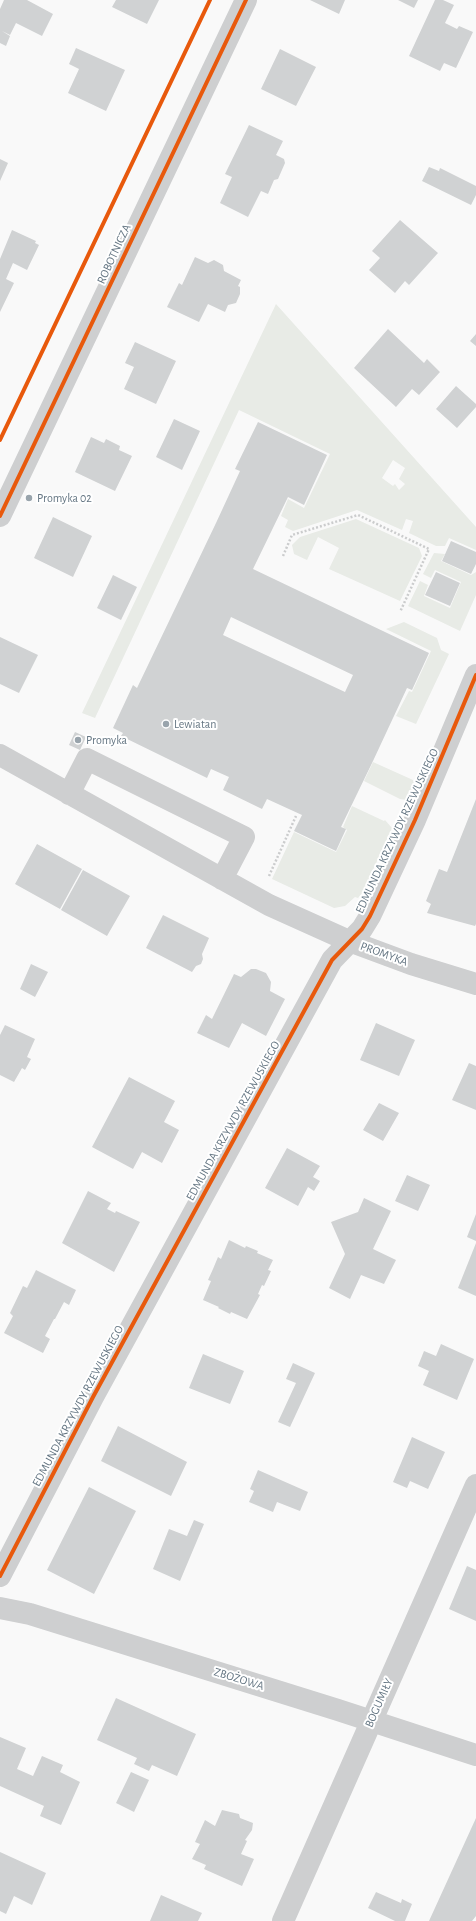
<!DOCTYPE html>
<html>
<head>
<meta charset="utf-8">
<style>
  body { margin:0 }
  canvas { display:block; background:#f9f9f9 }
</style>
</head>
<body>
<canvas width="476" height="1921"></canvas>
<script>
const g = document.querySelector('canvas').getContext('2d');
g.lineJoin = 'round';
function paint(path, color) {
  g.fillStyle = color;
  g.fill(path, 'evenodd');
}
function toPath(rows) {
  const path = new Path2D();
  for (const r of rows) {
    path.moveTo(r[0], r[1]);
    for (let i = 2; i < r.length; i += 2) path.lineTo(r[i], r[i + 1]);
  }
  return path;
}
function stroke(path, color, width, dash) {
  g.strokeStyle = color;
  g.lineWidth = width;
  g.lineCap = dash ? 'butt' : 'round';
  g.setLineDash(dash || []);
  g.stroke(path);
}
function label(font, color, halo, rows, align = 'center') {
  g.font = font + ' "Alegreya Sans",sans-serif';
  g.lineWidth = 4;
  g.setLineDash([]);
  g.textBaseline = 'middle';
  g.strokeStyle = halo;
  g.fillStyle = color;
  for (const [text, x, y, turn = 0] of rows) {
    g.save();
    g.translate(x, y);
    g.rotate((+turn || 0) * Math.PI / 180);
    g.textAlign = isNaN(turn) ? turn : align;
    if (halo) g.strokeText(text, 0, 0);
    g.fillText(text, 0, 0);
    g.restore();
  }
}
paint(toPath([
  [276,304,476,527,476,550,449,538,445,546,436,546,409,533,413,521,406,519,402,530,357,510,293,531,285,527,288,520,281,516,288,499,304,508,330,454,239,410,95,718,82,713],
  [393,460,405,468,399,479,405,484,399,490,395,484,393,486,382,478],
  [356,519,419,548,422,556,400,601,329,569,339,548,318,537,307,560,294,554,292,545,300,537],
  [434,553,445,554,441,561,471,575,476,572,476,595,460,631,408,606,420,581,428,585,424,596,450,608,461,582,435,570,431,578,423,574],
  [404,622,437,638,441,650,449,654,416,724,396,716,409,691,412,692,431,651,386,629],
  [373,762,413,780,416,788,414,794,407,800,400,799,364,781],
  [352,806,384,821,385,820,392,828,363,892,358,898,355,897,345,906,334,908,272,879,294,832,336,852,347,830,343,827]
]), '#e8ebe6');
paint(toPath([
  [4,0,27,0,53,14,42,36,16,23,10,35,2,31,10,36,6,46,0,43,0,9],
  [116,0,159,0,147,24,112,7],
  [310,0,345,0,339,14],
  [398,0,418,0,414,8],
  [435,0,443,0,454,5,445,23,457,29,459,26,473,32,456,68,444,63,440,71,409,56],
  [76,48,125,70,106,111,68,93,79,69,69,64],
  [280,49,316,67,296,106,261,89],
  [249,125,283,141,276,155,284,159,285,163,278,179,274,180,268,194,261,191,248,217,220,203,232,177,225,174],
  [0,159,8,163,0,181],
  [429,167,439,171,440,168,476,186,476,195,471,205,422,181],
  [400,220,438,253,409,285,405,281,395,293,369,270,380,258,372,251],
  [12,230,36,241,35,243,39,245,27,270,13,263,6,279,14,283,0,312,0,259],
  [195,257,208,263,214,260,223,265,224,271,241,280,238,286,240,287,240,294,236,303,228,305,225,312,208,304,199,322,167,307,179,283,182,285],
  [388,329,424,363,427,359,440,372,419,395,412,389,396,407,354,368],
  [476,334,476,346,470,341],
  [135,342,176,361,156,404,124,389,134,367,125,363],
  [456,386,476,404,476,407,457,428,436,409],
  [174,419,200,431,182,470,156,457],
  [258,422,327,455,304,505,288,497,253,569,429,653,412,690,407,688,373,761,341,827,346,829,336,851,294,831,302,815,267,799,262,809,223,790,229,777,211,769,207,778,121,736,123,733,113,728,133,685,137,688,216,523,240,471,235,469],
  [231,617,353,675,345,692,223,635],
  [91,437,104,443,106,439,120,446,119,450,132,456,115,491,75,472],
  [53,517,92,536,73,577,34,558],
  [451,541,476,552,476,564,471,574,442,561],
  [436,572,460,583,450,606,425,595],
  [113,575,137,587,121,620,97,608],
  [0,637,38,655,19,693,0,684],
  [75,732,86,737,80,750,69,745],
  [476,799,476,924,475,926,427,913,431,904,426,901,439,869,447,872],
  [37,844,82,869,60,909,15,884],
  [83,870,130,896,107,936,61,910],
  [163,915,209,938,202,954,203,959,201,964,196,966,192,972,146,948],
  [31,964,48,972,35,997,20,989],
  [251,969,256,969,266,973,271,982,270,991,285,999,266,1036,242,1023,229,1048,197,1033,206,1015,212,1019,234,974,241,977],
  [376,1023,415,1040,399,1076,360,1060],
  [5,1025,35,1039,27,1057,31,1059,25,1070,22,1068,14,1082,0,1075,0,1035],
  [469,1063,476,1066,476,1110,452,1100],
  [129,1077,175,1101,164,1122,179,1130,162,1163,142,1152,133,1169,92,1147],
  [379,1103,399,1113,383,1141,363,1130],
  [287,1148,320,1166,313,1177,320,1181,314,1191,308,1187,298,1206,265,1188],
  [407,1175,430,1185,418,1211,395,1201],
  [88,1191,111,1203,107,1209,115,1213,116,1211,140,1222,114,1272,62,1243],
  [364,1198,391,1211,373,1249,396,1260,384,1284,361,1275,350,1299,329,1288,345,1254,331,1222,358,1212],
  [476,1214,476,1241,467,1237],
  [229,1240,245,1248,246,1246,258,1251,257,1253,273,1260,268,1270,271,1271,264,1286,262,1285,258,1294,260,1295,247,1319,231,1312,230,1314,218,1308,219,1307,203,1300,211,1281,208,1280,213,1269,218,1257,221,1259],
  [476,1243,476,1296,458,1288],
  [36,1270,76,1290,69,1305,64,1302,55,1319,54,1319,45,1336,50,1339,43,1353,4,1333,13,1316,10,1313,23,1286,27,1288],
  [441,1344,474,1359,457,1400,423,1385,429,1371,418,1366,424,1351,436,1356],
  [203,1354,244,1371,230,1404,189,1388],
  [293,1363,315,1373,290,1427,278,1422,296,1383,286,1379],
  [118,1426,187,1462,171,1496,101,1461],
  [412,1437,445,1452,428,1489,410,1481,407,1488,393,1482],
  [258,1470,308,1492,300,1511,277,1502,273,1512,249,1502,254,1491,250,1489],
  [89,1487,136,1511,94,1594,47,1570],
  [194,1520,204,1524,180,1581,153,1569,169,1529,187,1536],
  [467,1566,476,1570,476,1621,449,1609],
  [116,1698,196,1734,177,1776,152,1765,149,1771,134,1764,137,1758,97,1740],
  [0,1737,26,1748,17,1769,33,1776,42,1756,63,1765,60,1772,80,1782,61,1825,40,1816,44,1806,0,1786],
  [131,1772,149,1780,134,1812,116,1803],
  [222,1810,239,1814,240,1818,253,1823,252,1830,245,1840,247,1841,241,1854,254,1859,242,1886,204,1869,206,1865,192,1859,200,1844,195,1842,205,1820,215,1826],
  [476,1818,476,1916,472,1921,429,1921],
  [0,1852,46,1873,32,1905,14,1896,6,1914,0,1911],
  [376,1892,401,1903,402,1899,412,1904,405,1921,395,1921,368,1908],
  [161,1895,202,1913,198,1921,150,1921]
]), '#d0d2d3');
stroke(toPath([
  [283,556,292,535,358,515,429,549,400,612],
  [269,876,296,816]
]), '#cbcccd', 2.5, [2, 2]);
stroke(toPath([
  [0,516,246,0],
  [0,755,269,905,349,941,411,964,476,984],
  [69,794,87,759,244,837,222,879],
  [0,1576,93,1397,332,960,362,929,370,916,415,820,476,675],
  [0,1608,30,1614,338,1710,476,1755],
  [283,1921,476,1485]
]), '#cecfd0', 22);
stroke(toPath([
  [0,440,210,0],
  [0,516,246,0],
  [0,1576,93,1397,332,960,362,929,370,916,415,820,476,675]
]), '#e8590c', 4);
for (const [x, y, r, color] of [
  [29,498,4,"#99a4ac"],
  [166,724,4,"#99a4ac"],
  [78,740,4,"#99a4ac"]
]) {
  const dot = new Path2D();
  dot.arc(x, y, r, 0, 2 * Math.PI);
  g.fillStyle = color;
  g.fill(dot);
  stroke(dot, '#fff', 1.5);
}
label('12px', '#657683', '#fff', [
  ["ROBOTNICZA",114,254,-65],
  ["EDMUNDA KRZYWDY RZEWUSKIEGO",397,831,-65],
  ["PROMYKA",384,954,20],
  ["EDMUNDA KRZYWDY RZEWUSKIEGO",233,1121,-61],
  ["EDMUNDA KRZYWDY RZEWUSKIEGO",78,1406,-62],
  ["ZBOŻOWA",239,1679,17],
  ["BOGUMIŁY",379,1703,-66]
]);
label('12px', '#657683', '#fff', [
  ["Promyka 02",37,498],
  ["Lewiatan",174,724],
  ["Promyka",86,740]
], 'left');
</script>
</body>
</html>
